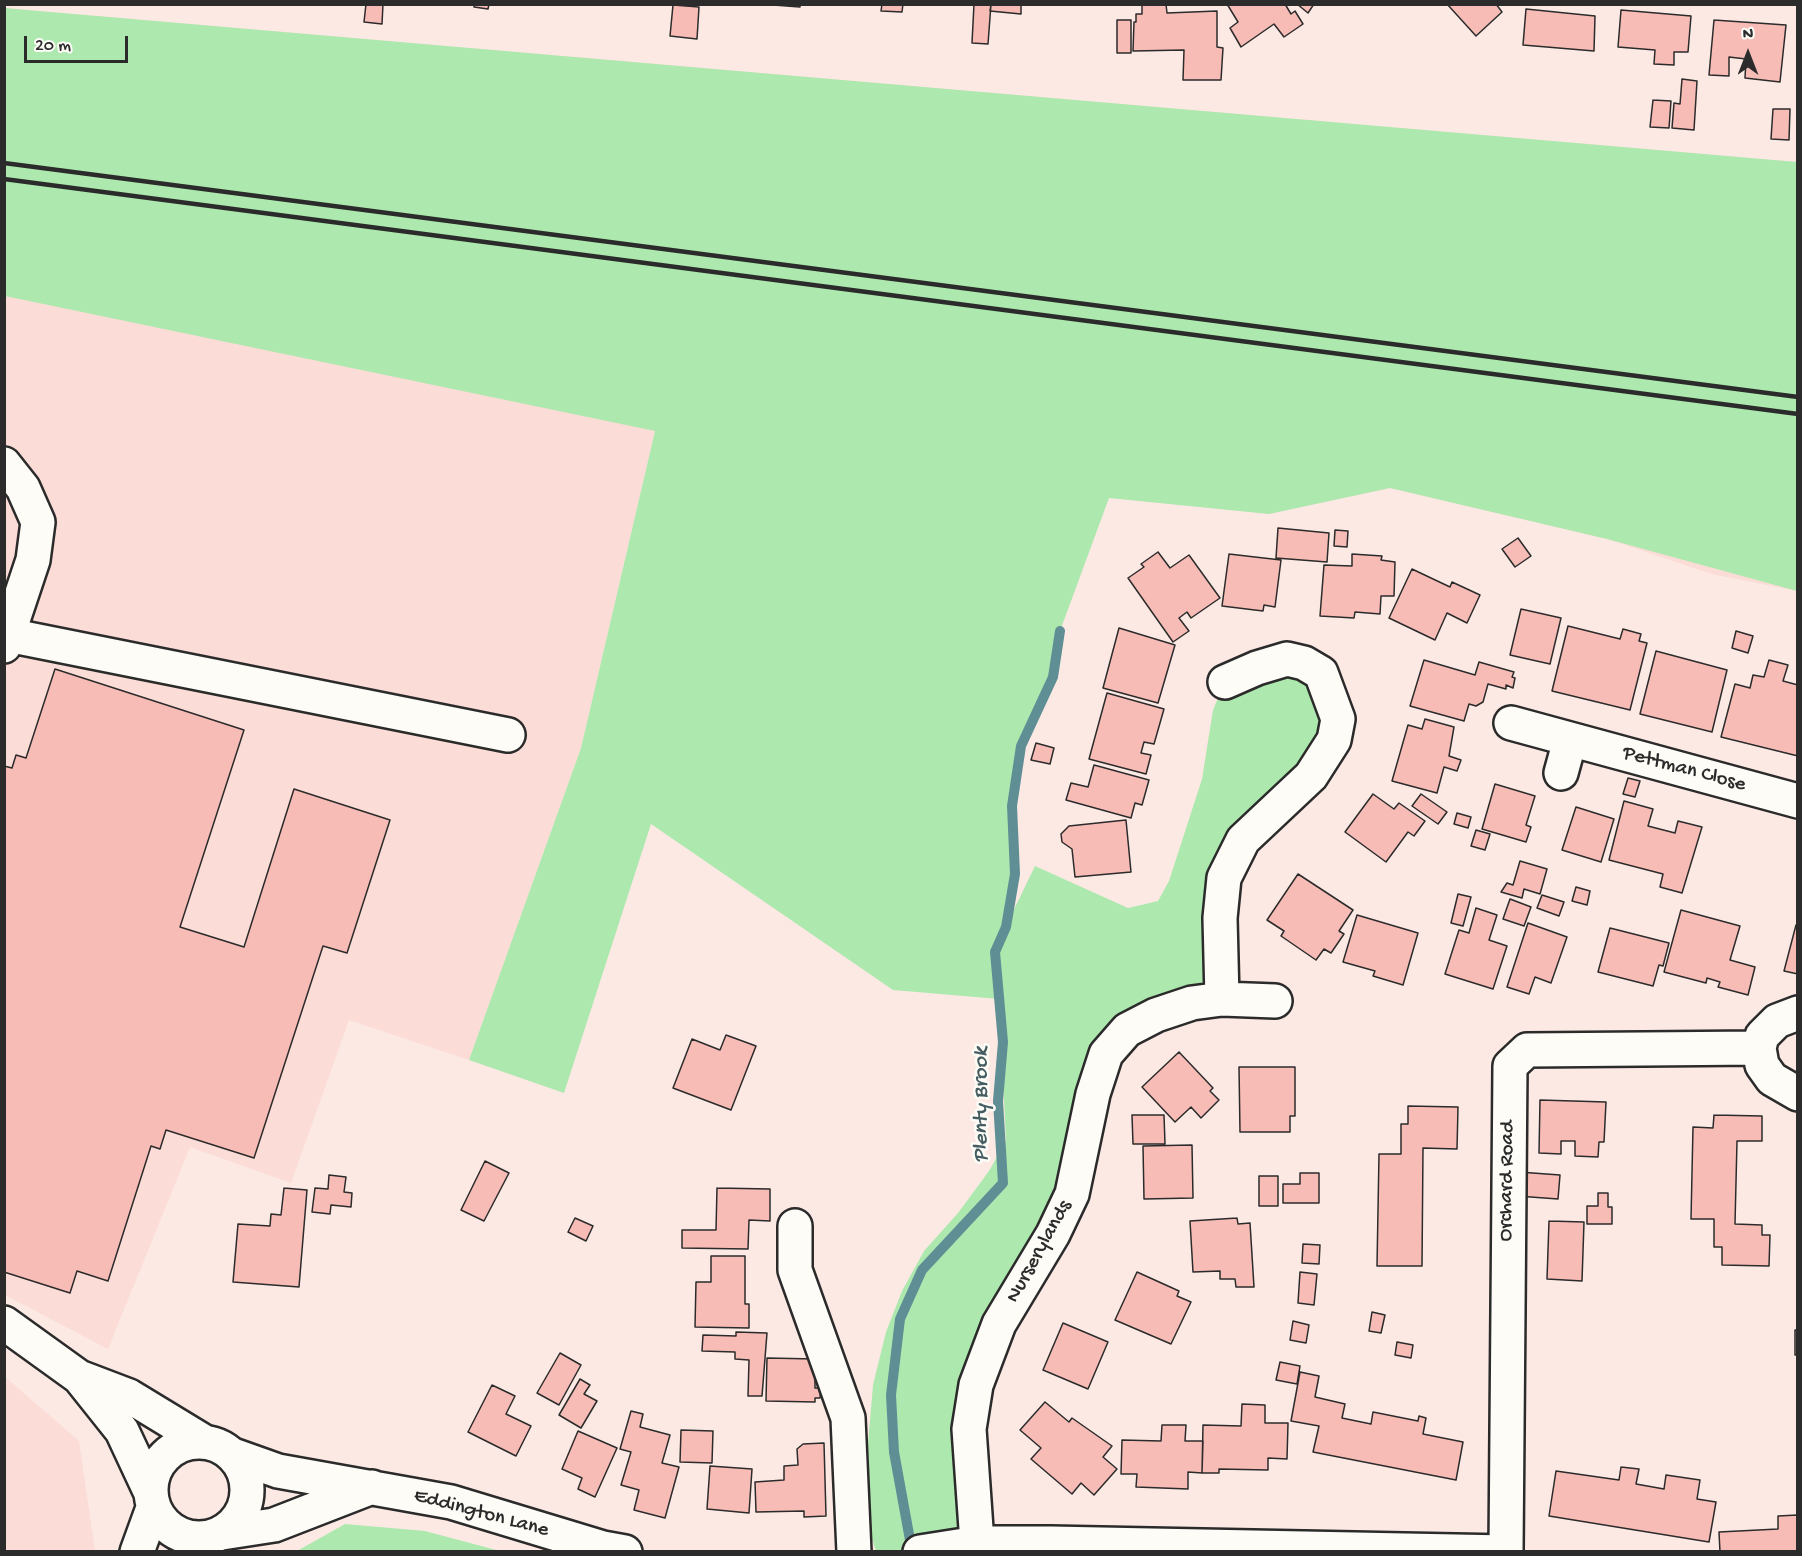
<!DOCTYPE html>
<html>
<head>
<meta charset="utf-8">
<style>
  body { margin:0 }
  #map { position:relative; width:1802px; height:1556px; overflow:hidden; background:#fce9e4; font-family:"Gochi Hand",sans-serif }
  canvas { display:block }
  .frame { position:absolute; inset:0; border:6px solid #2b2b2b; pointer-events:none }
  .north { position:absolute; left:1718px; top:24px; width:60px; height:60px; -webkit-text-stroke:4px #fdfcf7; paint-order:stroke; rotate:0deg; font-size:16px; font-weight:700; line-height:24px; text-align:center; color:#2b2b2b }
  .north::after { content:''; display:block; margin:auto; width:21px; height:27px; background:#2b2b2b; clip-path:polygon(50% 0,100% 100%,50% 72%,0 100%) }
  .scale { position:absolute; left:24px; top:36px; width:104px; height:27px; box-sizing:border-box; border:3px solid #2b2b2b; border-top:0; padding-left:8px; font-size:18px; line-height:21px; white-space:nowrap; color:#2b2b2b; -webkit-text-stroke:4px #fdfcf7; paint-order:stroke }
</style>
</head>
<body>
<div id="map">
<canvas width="1802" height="1556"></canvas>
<div class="frame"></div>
<div class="north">N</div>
<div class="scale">20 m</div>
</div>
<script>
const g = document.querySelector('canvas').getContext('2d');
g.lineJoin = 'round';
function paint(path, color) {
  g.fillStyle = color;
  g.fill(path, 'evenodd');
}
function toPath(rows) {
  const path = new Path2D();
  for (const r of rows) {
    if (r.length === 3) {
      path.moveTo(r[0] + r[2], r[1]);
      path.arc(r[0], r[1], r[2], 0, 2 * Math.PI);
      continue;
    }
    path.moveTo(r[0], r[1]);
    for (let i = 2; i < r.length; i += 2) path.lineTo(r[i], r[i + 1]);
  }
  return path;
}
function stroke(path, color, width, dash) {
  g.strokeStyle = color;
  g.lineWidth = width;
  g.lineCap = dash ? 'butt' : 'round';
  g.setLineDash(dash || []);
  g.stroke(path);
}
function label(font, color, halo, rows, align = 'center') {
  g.font = font + ' "Gochi Hand",sans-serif';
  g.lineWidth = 5;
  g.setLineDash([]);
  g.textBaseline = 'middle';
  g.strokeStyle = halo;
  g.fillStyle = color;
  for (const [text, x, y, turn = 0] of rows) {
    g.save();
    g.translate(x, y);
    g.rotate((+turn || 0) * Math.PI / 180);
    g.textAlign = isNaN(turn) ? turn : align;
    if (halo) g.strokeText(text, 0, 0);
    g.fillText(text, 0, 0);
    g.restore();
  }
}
paint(toPath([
  [4,8,1797,162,1797,591,1712,574,1607,539,1390,488,1269,514,655,431,581,748,469,1060,349,1020,291,1183,190,1147,108,1349,5,1295],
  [4,1376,79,1441,95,1551,5,1551]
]), '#fbdcd6');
paint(toPath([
  [4,8,1797,162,1797,591,1607,539,1390,488,1269,514,1109,498,1060,631,1053,677,1021,746,1012,806,1015,874,1007,924,1035,866,1128,908,1158,901,1169,881,1202,779,1213,710,1225,682,1287,659,1338,719,1243,840,1222,999,1127,1030,976,1385,977,1543,920,1551,876,1551,871,1536,869,1498,868,1444,873,1385,886,1332,902,1291,924,1251,958,1213,989,1171,1006,1141,999,999,893,990,651,824,564,1093,469,1060,581,748,655,431,5,296],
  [345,1524,425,1531,500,1551,297,1551]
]), '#ade8ae');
stroke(toPath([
  [912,1551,894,1452,891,1395,900,1319,922,1270,1003,1183,998,1101,1003,1042,995,952,1006,927,1015,874,1012,806,1021,746,1053,677,1060,631]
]), '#5f8f95', 10);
const building = toPath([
  [366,4,383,4,382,24,364,22,366,4],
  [474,4,489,4,488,9,474,7,474,4],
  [760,4,800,4,800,7,760,4],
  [882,4,903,4,902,12,881,11,882,4],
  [974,4,991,4,988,44,972,43,974,4],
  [991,4,1021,4,1021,14,990,11,991,4],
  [1142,4,1166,4,1167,13,1217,11,1217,47,1223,48,1221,80,1183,80,1184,50,1133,51,1134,22,1136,22,1136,14,1142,14,1142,4],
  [1227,4,1285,4,1291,14,1295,11,1303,24,1284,37,1274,24,1241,47,1230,28,1238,22,1227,4],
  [1297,4,1314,4,1308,13,1297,4],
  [1447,4,1496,4,1502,12,1476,36,1447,4],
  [673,5,699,7,697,39,670,36,673,5],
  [1526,9,1595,16,1594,51,1523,45,1526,9],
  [1621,10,1691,16,1688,52,1674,52,1674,65,1654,64,1655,50,1618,47,1621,10],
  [1117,20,1131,20,1131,53,1117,53,1117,20],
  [1714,20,1786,25,1780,82,1745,78,1746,59,1729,57,1729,76,1709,75,1714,20],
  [1682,79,1697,81,1694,130,1672,128,1674,103,1680,104,1682,79],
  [1653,100,1671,101,1669,128,1650,127,1653,100],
  [1773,109,1790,109,1789,140,1771,139,1773,109],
  [1278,528,1329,533,1327,562,1276,558,1278,528],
  [1335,530,1348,531,1347,547,1334,546,1335,530],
  [1518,538,1531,556,1515,567,1502,549,1518,538],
  [1158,552,1170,568,1189,555,1220,598,1191,618,1187,612,1179,618,1189,631,1173,642,1128,578,1144,567,1141,564,1158,552],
  [1229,554,1281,560,1275,607,1264,605,1263,611,1222,606,1229,554],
  [1352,554,1382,556,1381,560,1395,562,1394,596,1381,596,1380,614,1355,612,1354,618,1320,616,1324,565,1352,566,1352,554],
  [1412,569,1450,587,1452,582,1480,595,1467,623,1447,613,1435,640,1389,618,1412,569],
  [1521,609,1561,618,1550,664,1510,655,1521,609],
  [1568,626,1620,639,1623,629,1641,634,1639,641,1647,643,1630,710,1552,691,1568,626],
  [1119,628,1175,645,1158,703,1103,688,1119,628],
  [1736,631,1753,636,1748,653,1732,648,1736,631],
  [1656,651,1727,670,1712,732,1640,714,1656,651],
  [1424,660,1475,675,1479,662,1514,672,1512,677,1515,678,1513,688,1506,685,1506,689,1488,684,1483,702,1476,706,1469,704,1464,721,1410,706,1424,660],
  [1769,660,1788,665,1783,681,1798,685,1798,756,1721,737,1735,684,1750,688,1753,675,1764,677,1769,660],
  [55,669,244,730,180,927,244,947,294,789,390,820,347,953,323,946,254,1158,166,1130,160,1149,151,1146,108,1281,77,1271,70,1293,4,1272,4,766,12,768,16,755,26,758,55,669],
  [1107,693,1164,709,1154,744,1144,742,1141,753,1151,755,1146,774,1089,759,1107,693],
  [1425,719,1454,727,1449,756,1461,760,1457,771,1444,767,1437,793,1392,781,1408,725,1422,729,1425,719],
  [1036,743,1054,748,1050,764,1031,760,1036,743],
  [1094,765,1149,780,1142,805,1135,803,1131,818,1066,800,1071,783,1088,787,1094,765],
  [1628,778,1640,781,1635,797,1623,794,1628,778],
  [1495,784,1535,796,1526,825,1531,827,1526,842,1482,829,1495,784],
  [1373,794,1394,809,1399,803,1425,821,1414,836,1408,832,1386,862,1345,832,1373,794],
  [1421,794,1447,812,1438,824,1412,806,1421,794],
  [1624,801,1653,809,1648,826,1675,833,1678,821,1702,827,1682,893,1660,887,1663,874,1609,860,1624,801],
  [1576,807,1614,819,1601,862,1562,850,1576,807],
  [1457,813,1471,817,1468,828,1454,824,1457,813],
  [1126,820,1131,872,1075,877,1072,849,1062,842,1061,834,1069,826,1126,820],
  [1476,830,1490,834,1485,850,1471,846,1476,830],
  [1520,861,1547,869,1540,894,1524,889,1522,898,1501,892,1507,883,1513,885,1520,861],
  [1298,874,1353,910,1339,931,1344,934,1331,953,1324,949,1316,960,1281,936,1284,931,1267,920,1298,874],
  [1576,887,1590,891,1587,905,1572,901,1576,887],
  [1458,894,1471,897,1463,926,1451,923,1458,894],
  [1542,895,1564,902,1559,916,1537,908,1542,895],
  [1510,899,1531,907,1524,926,1503,919,1510,899],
  [1476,908,1497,915,1489,940,1507,946,1493,989,1445,974,1459,930,1469,933,1476,908],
  [1681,910,1740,926,1730,960,1755,967,1748,995,1718,987,1720,982,1707,978,1706,983,1664,972,1681,910],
  [1357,915,1418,933,1403,985,1373,976,1375,971,1343,962,1357,915],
  [1528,923,1567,937,1551,983,1535,977,1529,994,1507,987,1528,923],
  [1796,925,1798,925,1798,974,1784,971,1796,925],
  [1610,928,1669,943,1663,966,1659,965,1653,986,1598,972,1610,928],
  [726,1035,756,1046,731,1110,673,1088,692,1039,720,1050,726,1035],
  [1179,1052,1213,1088,1210,1091,1219,1100,1201,1118,1191,1107,1175,1122,1142,1087,1179,1052],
  [1239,1067,1295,1067,1295,1116,1290,1116,1290,1132,1240,1132,1239,1067],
  [1540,1100,1606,1102,1604,1142,1599,1142,1598,1157,1575,1156,1575,1141,1561,1141,1561,1154,1539,1153,1540,1100],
  [1408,1106,1458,1107,1457,1149,1423,1148,1422,1266,1377,1266,1379,1154,1401,1154,1401,1124,1408,1124,1408,1106],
  [1132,1115,1164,1115,1165,1144,1133,1144,1132,1115],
  [1714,1115,1762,1116,1762,1141,1737,1141,1735,1224,1762,1225,1762,1235,1770,1235,1769,1266,1722,1265,1722,1247,1714,1247,1714,1219,1691,1219,1693,1127,1713,1128,1714,1115],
  [1192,1145,1193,1198,1144,1199,1143,1146,1192,1145],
  [485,1161,509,1173,484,1221,461,1210,485,1161],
  [1519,1172,1560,1175,1558,1199,1517,1196,1519,1172],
  [1300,1173,1319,1173,1319,1203,1283,1203,1283,1184,1300,1184,1300,1173],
  [329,1175,346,1177,344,1192,352,1193,351,1207,331,1205,330,1214,312,1212,315,1188,328,1189,329,1175],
  [1259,1176,1278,1176,1278,1206,1259,1206,1259,1176],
  [284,1188,307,1190,299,1287,233,1282,238,1224,270,1226,271,1214,281,1215,284,1188],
  [717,1188,770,1189,770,1221,749,1220,748,1249,682,1248,682,1230,716,1230,717,1188],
  [1598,1193,1608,1193,1608,1207,1612,1207,1612,1224,1587,1224,1587,1206,1598,1206,1598,1193],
  [575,1218,593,1226,586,1241,568,1232,575,1218],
  [1237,1218,1238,1224,1250,1223,1254,1287,1236,1287,1235,1279,1220,1279,1220,1271,1193,1272,1190,1221,1237,1218],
  [1549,1221,1584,1222,1582,1281,1547,1279,1549,1221],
  [1303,1244,1320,1245,1319,1264,1302,1263,1303,1244],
  [711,1256,745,1256,745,1304,749,1304,749,1328,695,1327,696,1282,711,1282,711,1256],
  [1137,1272,1179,1291,1177,1296,1191,1302,1171,1344,1115,1320,1137,1272],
  [1300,1272,1317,1274,1314,1305,1298,1303,1300,1272],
  [1372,1312,1385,1315,1381,1333,1369,1331,1372,1312],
  [1293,1321,1309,1325,1306,1343,1290,1340,1293,1321],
  [1063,1323,1108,1342,1088,1389,1043,1370,1063,1323],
  [1795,1330,1798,1330,1798,1355,1795,1355,1795,1330],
  [736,1332,767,1333,762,1396,748,1396,749,1360,735,1359,735,1352,702,1351,703,1335,736,1336,736,1332],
  [1397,1342,1413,1345,1411,1358,1395,1355,1397,1342],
  [560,1353,581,1365,559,1405,537,1393,560,1353],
  [767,1358,815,1359,815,1388,821,1388,820,1398,815,1398,815,1402,766,1401,767,1358],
  [1280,1362,1300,1366,1297,1384,1276,1380,1280,1362],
  [1300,1372,1319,1376,1315,1397,1345,1404,1342,1418,1371,1424,1373,1412,1418,1421,1419,1416,1426,1418,1423,1434,1463,1442,1456,1480,1313,1452,1319,1426,1291,1421,1300,1372],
  [580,1379,590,1385,584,1394,597,1401,581,1428,559,1415,580,1379],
  [492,1385,515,1396,506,1414,531,1426,516,1456,468,1432,492,1385],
  [1045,1402,1069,1422,1072,1418,1112,1446,1103,1457,1117,1469,1094,1495,1081,1483,1072,1494,1031,1459,1041,1448,1020,1430,1045,1402],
  [1242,1404,1265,1405,1265,1423,1288,1423,1287,1459,1268,1458,1268,1470,1219,1469,1219,1473,1202,1473,1203,1425,1241,1426,1242,1404],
  [631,1411,643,1414,640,1427,670,1435,662,1463,679,1467,665,1518,634,1510,639,1490,621,1485,631,1452,620,1449,631,1411],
  [1162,1425,1186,1425,1185,1441,1203,1441,1202,1473,1188,1472,1188,1489,1136,1487,1137,1474,1121,1474,1122,1440,1161,1441,1162,1425],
  [681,1430,713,1431,712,1463,680,1462,681,1430],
  [578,1431,617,1448,595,1497,578,1489,582,1478,562,1469,578,1431],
  [824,1443,826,1516,804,1517,804,1511,756,1512,755,1482,784,1480,784,1466,798,1465,797,1449,803,1444,824,1443],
  [710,1466,752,1469,749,1513,707,1509,710,1466],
  [1621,1467,1639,1469,1636,1484,1664,1489,1666,1475,1700,1480,1697,1499,1716,1502,1709,1542,1549,1516,1556,1471,1619,1480,1621,1467],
  [1798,1515,1798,1552,1720,1552,1719,1532,1778,1529,1778,1516,1798,1515]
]);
paint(building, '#f8bcb7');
stroke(building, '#2b2b2b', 1.5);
const minor = toPath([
  [4,464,23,488,38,522,33,560,8,635],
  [4,646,8,635,508,735],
  [1511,723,1798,801],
  [1561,773,1570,740],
  [1222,999,1220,918,1224,878,1243,840,1311,776,1334,740,1338,719,1321,673,1304,663,1287,659,1257,668,1225,682],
  [1798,1013,1777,1021,1762,1036,1759,1048,1762,1065,1772,1079,1798,1094],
  [795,1226,795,1270,848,1418,854,1552],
  [4,1323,79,1377,122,1431,150,1491],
  [79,1377,129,1396,203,1441],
  [199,1490,48],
  [233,1455,278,1471,451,1502,603,1548,625,1552],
  [222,1533,274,1525,372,1487],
  [977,1543,969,1429,976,1385,999,1324,1053,1234,1072,1194,1093,1094,1106,1054,1127,1030,1156,1015,1192,1003,1222,999,1275,1001],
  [1506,1551,1510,1066,1527,1050,1759,1048],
  [137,1552,153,1508],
  [920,1552,977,1543,1051,1543,1506,1552]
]);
stroke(minor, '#2b2b2b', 38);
stroke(minor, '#fdfcf7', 33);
stroke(toPath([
  [4,163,1798,397],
  [4,179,1798,414]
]), '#2b2b2b', 4.5);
label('21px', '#2b2b2b', '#fdfcf7', [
  ["Pettman Close",1684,770,15],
  ["Orchard Road",1508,1181,-89],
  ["Nurserylands",1040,1252,-61],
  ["Eddington Lane",481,1514,15]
]);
label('italic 22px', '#455d60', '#fdfcf7', [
  ["Plenty Brook",983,1105,-90]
]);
</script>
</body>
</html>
